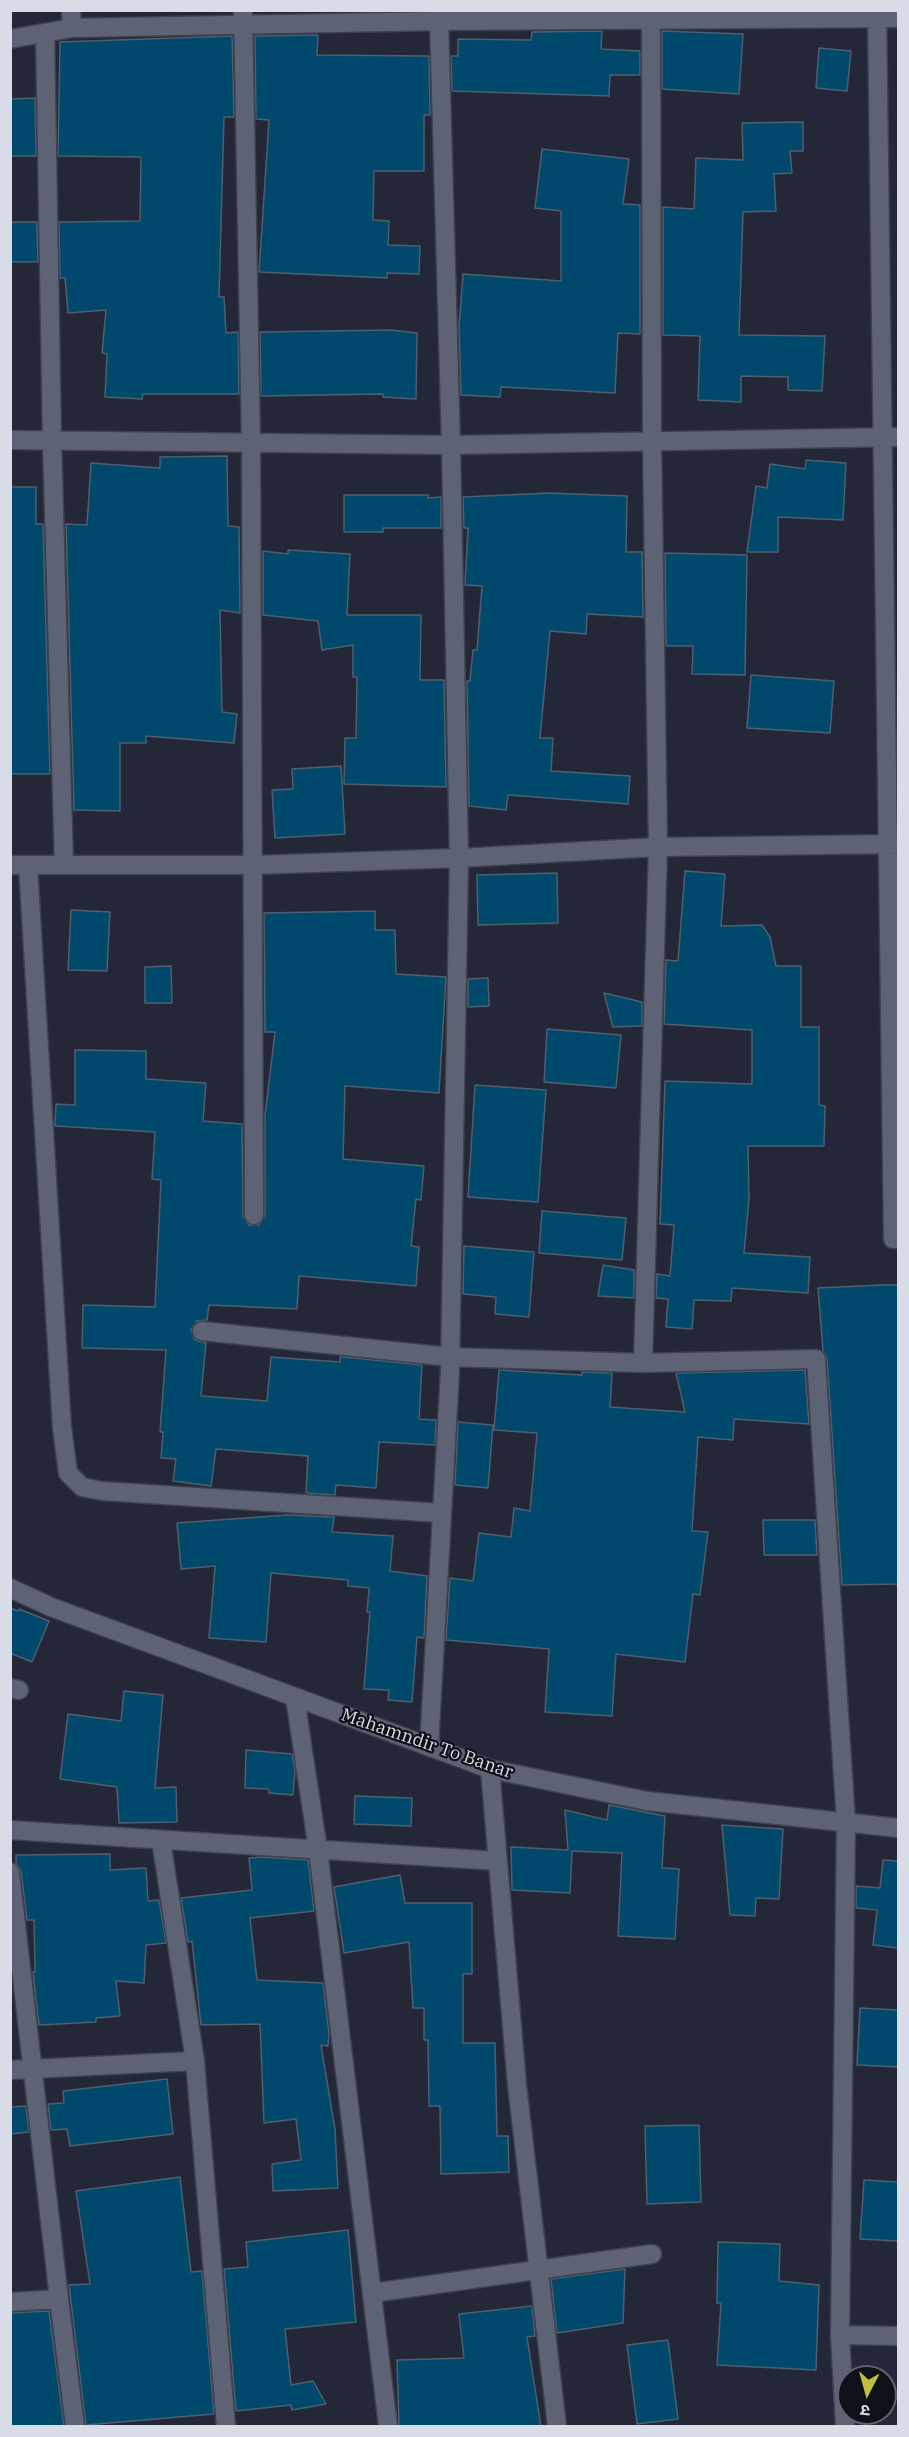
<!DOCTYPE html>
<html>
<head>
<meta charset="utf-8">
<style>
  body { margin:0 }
  #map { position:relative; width:909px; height:2437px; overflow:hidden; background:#232737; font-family:"IBM Plex Serif","Noto Sans Devanagari",serif }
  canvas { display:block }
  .frame { position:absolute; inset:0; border:12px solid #d8dce7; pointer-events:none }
  .north { position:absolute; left:837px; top:2365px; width:60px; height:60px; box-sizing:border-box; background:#0e1118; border:2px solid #5f626b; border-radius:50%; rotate:186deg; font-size:16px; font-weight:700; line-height:24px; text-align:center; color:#d8dce7 }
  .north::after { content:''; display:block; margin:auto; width:21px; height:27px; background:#c3bd3f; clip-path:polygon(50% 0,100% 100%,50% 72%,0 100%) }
</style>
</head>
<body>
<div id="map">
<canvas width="909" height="2437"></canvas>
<div class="frame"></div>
<div class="north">उ</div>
</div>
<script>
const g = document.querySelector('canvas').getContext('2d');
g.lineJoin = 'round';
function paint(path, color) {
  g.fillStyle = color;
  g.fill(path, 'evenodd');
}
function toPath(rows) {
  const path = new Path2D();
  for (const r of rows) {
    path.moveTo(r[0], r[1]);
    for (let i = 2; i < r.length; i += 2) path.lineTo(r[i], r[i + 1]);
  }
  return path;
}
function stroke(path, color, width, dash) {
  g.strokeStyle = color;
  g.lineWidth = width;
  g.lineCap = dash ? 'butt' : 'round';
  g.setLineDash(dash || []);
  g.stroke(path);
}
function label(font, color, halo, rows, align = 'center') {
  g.font = font + ' "IBM Plex Serif",serif';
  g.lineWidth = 4.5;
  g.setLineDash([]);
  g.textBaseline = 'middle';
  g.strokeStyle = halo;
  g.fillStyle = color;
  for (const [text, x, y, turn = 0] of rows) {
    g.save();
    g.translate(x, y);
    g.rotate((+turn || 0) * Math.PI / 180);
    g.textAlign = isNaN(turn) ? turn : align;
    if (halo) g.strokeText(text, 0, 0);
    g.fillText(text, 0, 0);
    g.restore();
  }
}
const building = toPath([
  [602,31,601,49,640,51,640,75,610,75,609,96,452,91,451,56,458,56,458,39,531,40,532,32,602,31],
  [662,31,743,34,739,94,662,89,662,31],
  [318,35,317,55,429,56,430,115,424,115,424,171,374,171,373,220,389,221,388,245,420,246,419,274,387,273,387,278,259,272,269,120,256,119,255,36,318,35],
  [232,36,234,117,224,117,219,297,224,297,226,333,238,332,239,394,143,394,142,399,105,397,107,354,102,353,106,310,68,313,65,278,60,278,59,222,140,221,141,157,58,156,60,42,232,36],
  [819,48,851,51,847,91,816,88,819,48],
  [35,98,36,156,10,156,10,99,35,98],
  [803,122,803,151,790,151,792,173,774,174,776,211,743,212,739,335,825,336,822,391,788,390,788,377,741,376,741,402,698,400,700,336,663,335,663,207,694,209,696,158,743,160,742,123,803,122],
  [542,149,629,159,623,204,640,205,640,334,618,333,615,393,501,387,500,397,461,395,459,326,463,274,561,281,561,211,535,208,542,149],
  [10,222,37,222,38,262,10,262,10,222],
  [391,330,417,333,416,399,383,397,383,394,261,396,260,332,391,330],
  [227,456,228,526,239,527,240,613,220,610,222,712,237,714,234,743,146,736,146,743,120,743,120,811,74,810,66,524,87,525,91,463,160,468,160,457,227,456],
  [806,460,846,463,843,520,778,517,778,552,747,552,756,486,767,488,770,464,805,469,806,460],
  [10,487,36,487,36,524,43,524,50,774,10,774,10,487],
  [550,493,627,496,626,552,642,552,643,617,587,614,586,634,550,631,540,738,553,738,551,771,630,776,628,804,508,795,506,810,469,806,467,681,470,681,473,650,477,650,482,586,465,585,468,528,464,528,463,497,550,493],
  [344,495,428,495,428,498,441,497,441,528,383,528,383,532,344,532,344,495],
  [288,550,350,554,347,615,421,615,420,680,444,680,446,787,344,784,345,738,356,738,357,677,353,677,353,645,322,650,318,621,263,615,263,551,288,554,288,550],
  [665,553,747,555,745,675,692,674,693,646,666,646,665,553],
  [751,675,834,681,830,733,747,728,751,675],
  [341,766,345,834,275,838,272,790,293,789,292,769,341,766],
  [685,871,725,874,721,926,762,925,770,937,776,966,801,966,801,1027,819,1027,819,1105,825,1106,824,1146,748,1146,749,1199,744,1253,810,1257,808,1293,732,1288,731,1301,694,1300,692,1329,666,1327,668,1299,656,1298,657,1274,670,1276,674,1225,660,1224,665,1081,752,1084,752,1030,664,1024,666,960,678,961,685,871],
  [557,873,558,923,478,925,477,875,557,873],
  [71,910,110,912,107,971,68,970,71,910],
  [375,911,375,930,395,930,396,974,446,977,439,1093,345,1086,343,1159,424,1166,421,1200,416,1199,411,1246,419,1247,416,1286,299,1276,297,1309,209,1305,207,1320,197,1321,191,1330,195,1340,206,1343,201,1396,267,1401,271,1357,340,1362,340,1357,344,1357,422,1365,419,1419,436,1420,435,1445,379,1442,376,1488,336,1485,335,1495,306,1493,308,1456,216,1449,211,1486,173,1481,176,1459,161,1458,163,1432,160,1432,166,1350,82,1348,83,1305,155,1307,161,1180,152,1179,155,1132,55,1126,56,1104,75,1105,75,1050,146,1051,146,1079,206,1083,203,1121,242,1124,243,1216,249,1225,259,1225,265,1215,265,1115,275,1032,265,1032,264,913,375,911],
  [171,966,172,1003,145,1003,145,967,171,966],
  [488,978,489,1006,468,1007,468,979,488,978],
  [604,993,642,1002,642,1026,613,1027,604,993],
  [547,1029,621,1035,616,1088,544,1082,547,1029],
  [475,1085,546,1090,538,1202,468,1197,475,1085],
  [542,1211,626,1218,622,1260,539,1253,542,1211],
  [464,1246,534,1252,529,1317,495,1314,496,1297,463,1294,464,1246],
  [603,1265,634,1270,634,1298,598,1296,603,1265],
  [881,1285,898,1285,898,1584,842,1585,827,1358,823,1351,818,1288,881,1285],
  [499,1370,582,1375,582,1372,612,1373,610,1407,685,1412,676,1373,805,1370,809,1424,734,1419,733,1440,698,1437,692,1531,708,1532,700,1595,693,1594,685,1662,616,1654,612,1716,545,1712,549,1649,446,1640,450,1578,473,1581,479,1533,511,1537,514,1508,530,1511,537,1433,494,1430,499,1370],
  [458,1422,493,1425,488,1488,455,1485,458,1422],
  [287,1515,334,1517,332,1532,393,1536,390,1571,427,1576,424,1638,417,1637,412,1702,388,1700,389,1690,364,1689,370,1612,367,1612,369,1588,348,1586,348,1580,271,1573,266,1642,209,1638,215,1566,181,1569,177,1523,287,1515],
  [763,1520,815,1520,817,1555,764,1555,763,1520],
  [10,1608,18,1611,19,1609,49,1621,32,1662,10,1653,10,1608],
  [124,1691,163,1695,155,1788,176,1787,177,1822,119,1823,117,1787,60,1779,68,1714,121,1721,124,1691],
  [246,1750,292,1754,295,1770,293,1795,269,1793,269,1789,245,1788,246,1750],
  [355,1796,412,1798,411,1826,354,1824,355,1796],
  [609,1805,665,1816,662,1868,679,1869,675,1939,618,1936,622,1853,572,1851,570,1893,512,1890,511,1847,568,1850,565,1810,607,1820,609,1805],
  [722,1825,783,1829,779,1899,756,1898,755,1916,730,1915,722,1825],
  [110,1854,110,1870,146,1868,148,1901,159,1900,166,1943,146,1945,144,1983,116,1981,120,2016,96,2018,96,2022,39,2025,33,1972,35,1972,34,1920,27,1920,21,1871,16,1863,16,1855,110,1854],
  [261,1857,308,1860,314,1911,250,1918,257,1980,323,1983,329,2034,328,2046,321,2045,335,2129,338,2188,273,2191,272,2164,301,2160,296,2119,264,2123,260,2024,201,2025,192,1941,188,1942,181,1898,252,1890,249,1858,261,1857],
  [883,1860,898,1861,898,1948,873,1945,877,1910,856,1908,856,1886,880,1888,883,1860],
  [400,1875,405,1903,472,1903,472,1974,463,1974,463,2043,495,2043,497,2136,508,2136,509,2172,441,2174,440,2106,429,2106,428,2040,424,2040,424,2008,413,2008,409,1942,344,1953,334,1887,400,1875],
  [860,2008,898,2010,898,2067,857,2065,860,2008],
  [167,2079,173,2134,70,2146,67,2129,51,2130,48,2104,64,2103,63,2091,167,2079],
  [26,2106,29,2132,10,2134,10,2107,26,2106],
  [699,2125,701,2202,647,2204,645,2126,699,2125],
  [180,2177,191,2272,202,2271,214,2414,86,2425,69,2285,90,2284,76,2191,180,2177],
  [864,2180,898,2182,898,2241,860,2239,864,2180],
  [348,2230,356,2322,285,2329,291,2385,313,2381,326,2404,292,2410,291,2405,236,2411,224,2269,248,2267,246,2242,348,2230],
  [718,2242,780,2244,779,2281,819,2285,816,2370,717,2365,721,2303,717,2303,718,2242],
  [625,2269,623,2323,557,2333,551,2279,625,2269],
  [532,2306,535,2336,527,2337,541,2427,399,2427,397,2360,464,2358,459,2314,532,2306],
  [49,2311,64,2427,10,2427,10,2313,49,2311],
  [668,2340,678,2419,637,2424,627,2345,668,2340]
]);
paint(building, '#00496d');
stroke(building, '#4e606d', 1.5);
const street = toPath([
  [71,10,72,28],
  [243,10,251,442,254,1215],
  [877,10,893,1239,898,1239],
  [439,11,439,21,898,18],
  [45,33,52,441,64,865],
  [10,39,72,28,439,21,451,445,459,858,450,1371,429,1747],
  [10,440,451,445,898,437],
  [10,865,254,865,459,858,658,847,898,844],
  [28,866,62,1428,68,1473,82,1487,102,1491,441,1513],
  [202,1331,450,1357,643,1363,816,1359,846,1822,840,2335,845,2426],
  [643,1363,658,847,652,442,651,10],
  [10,1588,51,1607,490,1769,647,1801,898,1828],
  [10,1688,19,1690],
  [295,1698,318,1850,388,2426],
  [490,1769,517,2085,557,2426],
  [10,1830,498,1861],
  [161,1840,195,2061,226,2426],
  [10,1872,59,2299],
  [10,2070,195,2061],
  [372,2293,652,2254],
  [10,2302,59,2299,75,2426],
  [840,2335,898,2336]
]);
stroke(street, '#3d414e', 21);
stroke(street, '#5d6375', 18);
label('18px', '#d8dce7', '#0e1118', [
  ["Mahamndir To Banar",427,1744,19]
]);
</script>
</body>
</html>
